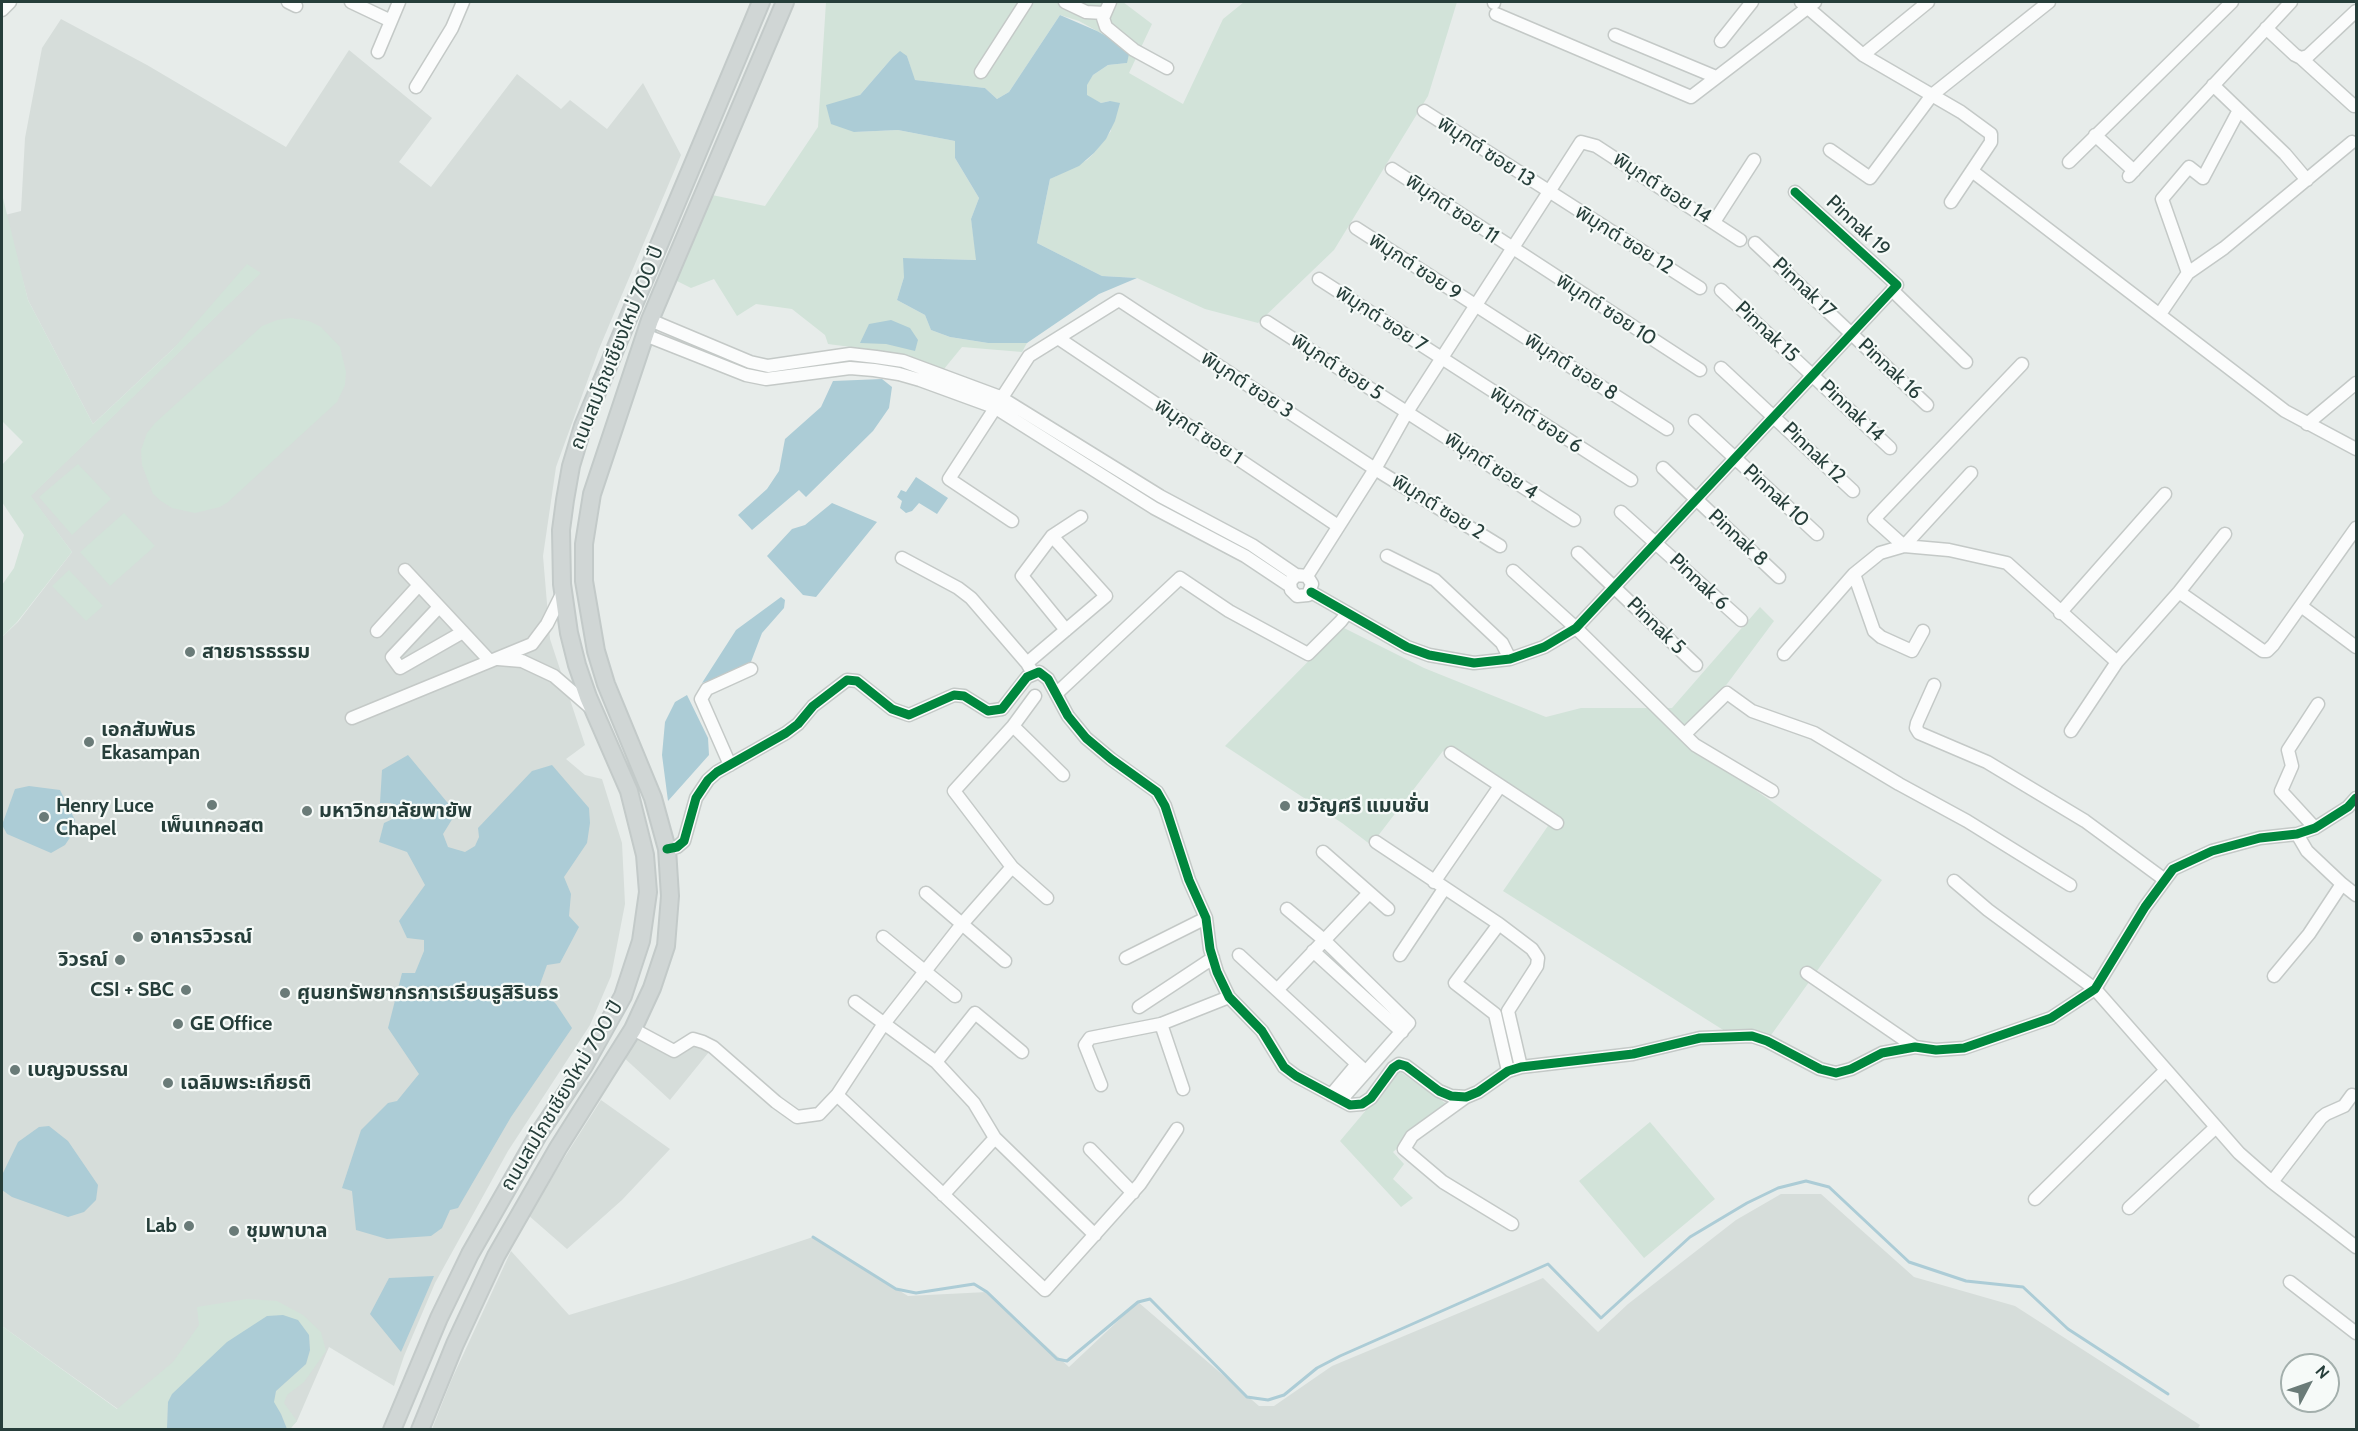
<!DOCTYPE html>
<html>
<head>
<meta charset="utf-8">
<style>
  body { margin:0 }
  #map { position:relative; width:2358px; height:1431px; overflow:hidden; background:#e7ecea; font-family:Cabin,sans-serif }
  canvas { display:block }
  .frame { position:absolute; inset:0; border:3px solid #263e3a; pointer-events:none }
  .north { position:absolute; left:2280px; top:1353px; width:60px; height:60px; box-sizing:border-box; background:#f6faf8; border:2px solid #a3afac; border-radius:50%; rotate:49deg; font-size:16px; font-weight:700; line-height:24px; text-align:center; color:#263e3a }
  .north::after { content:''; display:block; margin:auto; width:21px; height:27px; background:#6a7b78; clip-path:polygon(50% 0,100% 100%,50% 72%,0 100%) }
</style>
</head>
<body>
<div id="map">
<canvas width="2358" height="1431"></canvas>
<div class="frame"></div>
<div class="north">N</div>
</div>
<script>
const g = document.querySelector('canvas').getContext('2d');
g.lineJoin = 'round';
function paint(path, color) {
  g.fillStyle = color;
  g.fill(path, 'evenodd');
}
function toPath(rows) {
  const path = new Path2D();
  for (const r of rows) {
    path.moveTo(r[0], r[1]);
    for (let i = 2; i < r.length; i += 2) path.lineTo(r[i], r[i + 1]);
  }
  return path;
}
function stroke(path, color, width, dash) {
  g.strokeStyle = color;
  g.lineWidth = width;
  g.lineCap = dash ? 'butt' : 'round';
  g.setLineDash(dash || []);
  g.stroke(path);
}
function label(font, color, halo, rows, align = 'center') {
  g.font = font + ' Cabin,"Noto Sans Thai",sans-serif';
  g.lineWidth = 4.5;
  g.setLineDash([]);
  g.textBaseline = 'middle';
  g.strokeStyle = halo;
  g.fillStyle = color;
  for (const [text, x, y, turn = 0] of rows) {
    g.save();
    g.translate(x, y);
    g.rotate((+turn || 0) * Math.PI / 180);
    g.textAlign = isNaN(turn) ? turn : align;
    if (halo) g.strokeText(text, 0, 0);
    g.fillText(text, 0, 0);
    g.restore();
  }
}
paint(toPath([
  [61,19,147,65,286,147,349,50,432,118,399,162,431,187,517,74,561,109,570,100,607,129,643,83,681,155,599,349,556,467,543,556,550,639,585,745,566,759,585,775,602,779,622,843,625,904,611,976,590,1025,508,1151,435,1283,404,1356,394,1386,329,1347,297,1421,290,1429,139,1429,118,1409,2,1326,2,637,18,622,72,552,30,496,260,273,173,349,93,424,28,300,5,215,21,211,25,138,42,48],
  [633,1029,668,1047,693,1039,713,1047,670,1100,621,1055],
  [601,1100,670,1149,622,1200,567,1249,528,1215],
  [1781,1194,1821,1194,1914,1277,2015,1306,2200,1425,2197,1430,432,1429,451,1381,511,1251,569,1315,675,1283,813,1237,908,1296,987,1292,1069,1367,1138,1302,1259,1406,1274,1406,1332,1366,1543,1278,1598,1332,1628,1304,1736,1220]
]), '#d6ddda');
paint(toPath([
  [826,2,1123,2,1152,24,1129,73,1183,104,1223,19,1244,2,1457,2,1428,96,1334,250,1258,323,1205,309,1137,278,1102,276,1037,243,1050,179,1087,160,1094,153,1111,131,1110,101,1101,103,1087,96,1087,84,1093,75,1108,65,1127,63,1115,41,1079,21,1060,15,1009,92,997,99,985,88,914,80,907,56,892,58,860,95,854,132,898,130,955,141,955,158,979,198,971,219,977,260,904,258,904,277,897,300,925,315,931,330,950,337,988,343,1027,343,1022,352,962,347,944,369,889,352,828,344,825,335,792,309,756,304,737,316,714,279,691,288,675,280,712,195,765,206,818,127],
  [2,194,28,300,93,424,173,349,247,264,261,273,31,496,72,552,17,622,2,637,2,585,14,568,24,535,2,502,2,465,23,442,2,421],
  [291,318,309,321,321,327,340,347,346,372,345,385,337,402,228,502,220,507,195,513,172,508,161,501,153,494,142,465,141,450,147,433,155,423,262,326,277,320],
  [78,464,111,499,72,535,39,497],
  [124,513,155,546,110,586,80,552],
  [69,570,103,606,86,621,52,586],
  [1760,607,1774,621,1727,684,1678,735,1882,880,1769,1038,1728,1033,1503,891,1550,823,1443,751,1371,845,1342,823,1225,746,1342,627,1424,668,1546,717,1581,708,1672,708],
  [1399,1071,1448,1105,1393,1152,1404,1164,1393,1179,1413,1198,1401,1207,1340,1141],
  [1650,1122,1715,1199,1644,1258,1579,1181],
  [247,1299,277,1301,303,1315,321,1332,326,1351,304,1382,287,1395,284,1403,297,1421,290,1429,287,1429,281,1414,273,1402,276,1391,306,1364,310,1350,309,1335,168,1402,167,1429,2,1429,2,1326,117,1409,173,1362,199,1325,197,1307]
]), '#d2e3d9');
paint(toPath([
  [1060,15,1097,31,1115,41,1129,54,1127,63,1108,65,1093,75,1087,85,1087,95,1101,103,1110,101,1120,103,1115,121,1106,139,1094,153,1079,166,1050,179,1037,243,1102,276,1137,278,1099,294,1027,343,988,343,950,337,931,330,925,315,897,300,904,277,903,258,976,260,971,219,979,198,955,158,955,141,898,130,854,132,831,124,826,105,860,95,892,58,900,51,907,56,915,80,985,88,997,99,1009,92],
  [891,320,910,328,918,340,915,351,886,344,860,343,869,324],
  [882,379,892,387,889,408,873,431,806,497,799,490,752,530,738,515,767,489,779,471,785,439,821,407,833,381],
  [916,477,948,498,937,514,919,503,912,511,906,513,900,508,902,501,897,497,901,490,906,492],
  [832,503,877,522,816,597,803,595,767,556,792,529,805,525],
  [781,597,785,600,784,608,762,633,749,667,702,683,736,630],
  [687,695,708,738,709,755,668,801,662,755,665,722,675,702],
  [408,755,456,813,443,834,448,847,465,852,475,846,479,837,478,828,532,771,552,765,589,808,590,823,587,843,564,877,571,894,569,916,579,927,560,963,547,965,539,987,556,1004,572,1028,511,1117,458,1208,450,1210,442,1228,431,1236,387,1239,356,1230,352,1191,342,1188,361,1130,388,1103,397,1101,419,1074,388,1028,402,973,415,973,424,951,424,940,407,938,399,921,425,885,407,852,379,842,384,823,397,817,391,803,380,803,382,770],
  [29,786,60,790,75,820,71,836,65,845,51,853,7,834,2,825,15,789],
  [49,1126,68,1141,98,1185,96,1200,84,1212,68,1217,12,1197,2,1190,2,1175,18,1142,39,1127],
  [434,1276,401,1352,370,1314,389,1278],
  [283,1315,298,1320,309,1335,310,1350,306,1364,276,1391,274,1402,281,1414,287,1429,167,1429,168,1402,172,1394,227,1342,267,1316]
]), '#acccd6');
stroke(toPath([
  [813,1237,896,1289,916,1293,974,1284,987,1292,1057,1359,1067,1361,1138,1302,1150,1299,1247,1397,1268,1400,1284,1395,1317,1368,1340,1356,1548,1264,1601,1318,1690,1237,1747,1203,1778,1188,1806,1181,1829,1187,1909,1262,1966,1281,2023,1287,2068,1329,2168,1394]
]), '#acccd6', 3);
const minor = toPath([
  [288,2,296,6],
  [351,2,391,21],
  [1065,2,1086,12,1104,13],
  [1110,2,1103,18,1106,27,1134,50,1167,68],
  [1801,2,1863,55,1961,112,1991,134,1991,142,1951,202],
  [1494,3,1494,2],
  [2,10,10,2],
  [1496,14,1691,97,1815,2],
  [2266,28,2295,55,2301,58,2308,56,2356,11],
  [1615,35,1716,77],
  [1721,41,1752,2],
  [378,52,399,2],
  [1863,55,1928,2],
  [2301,58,2354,106],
  [981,72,1026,2],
  [2213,85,2285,154,2307,180],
  [416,87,452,28,463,2],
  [1424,111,1700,288],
  [2095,135,2134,171],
  [1830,150,1870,178,1932,95,2049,2],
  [2069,162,2232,2],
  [1392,169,1700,370],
  [1972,171,2285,411,2356,449],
  [2129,176,2291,2],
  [1714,222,1754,160],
  [1356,228,1667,429],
  [1755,243,1927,405],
  [2188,273,2162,199,2189,167,2203,178,2239,110],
  [1319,279,1631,480],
  [1721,290,1890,448],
  [1892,290,1966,362],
  [2160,314,2188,273,2224,248,2352,142],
  [650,320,750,362,768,366,850,354,876,357,903,361,1000,397,1160,496,1252,545,1296,575,1307,576,1312,584,1308,595,1297,596,1291,590,1290,582,1296,575],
  [1267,322,1574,520],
  [645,335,746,375,766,379,850,368,874,370,899,374,920,380,994,407,1154,508,1245,556,1290,586],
  [1058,338,1338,526],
  [1721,368,1853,491],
  [1695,421,1817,534],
  [2307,424,2356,383],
  [1663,468,1779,577],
  [1971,473,1904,546,1874,519,2022,364],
  [1621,512,1741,620],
  [1012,521,949,479,1029,356,1119,300,1375,469,1500,546],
  [1578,553,1696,665],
  [1387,556,1435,580,1502,643,1510,659],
  [902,558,958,588,971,598,1027,663,1031,670],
  [405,570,490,661],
  [1513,571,1576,628,1695,745,1772,791],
  [1307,576,1375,469,1407,412,1581,142,1596,146,1740,240],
  [1311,592,1407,647,1429,655,1474,663,1510,659,1544,647,1576,628,1897,285,1795,192],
  [2179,592,2263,651,2267,651,2273,645,2356,528],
  [2301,606,2356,647],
  [439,607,392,657,400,668,463,632],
  [2060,613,2165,494],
  [1066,630,1022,576,1052,536,1081,517],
  [377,631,419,585],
  [1923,631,1912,651,1881,637,1874,631,1854,574,1880,553,1904,546,1949,550,2007,563,2117,662],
  [1784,654,1854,574],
  [498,659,522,661,554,676,591,708],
  [1027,663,1106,596,1052,536],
  [1934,685,1917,723,1916,728,1919,733,1987,762,2085,821,2165,880],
  [1056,694,1180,578,1229,611,1308,654,1341,621,1347,613],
  [1035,696,1013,726,954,791,1012,867,1047,898],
  [352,718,532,644,547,624,563,592],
  [1013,726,1063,775],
  [2071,731,2117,662,2179,592,2225,534],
  [1685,734,1727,693,1752,711,1814,733,1899,784,1967,821,2070,885],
  [1451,753,1557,823],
  [730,765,701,699,707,689,751,669],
  [2315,828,2281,791,2292,766,2288,750,2318,704],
  [2297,834,2307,851,2342,884,2356,895],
  [1376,842,1499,924,1532,949,1538,958,1537,966,1508,1011,1521,1067],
  [667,849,677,847,684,841,696,798,708,780,717,772,786,733,798,724,813,706,847,680,857,681,892,709,909,715,954,695,964,696,988,711,1002,709,1027,677,1039,672,1048,679,1068,716,1086,738,1111,759,1157,792,1165,806,1189,880,1206,918,1210,949,1217,972,1229,997,1262,1031,1284,1067,1296,1076,1350,1105,1362,1104,1371,1098,1393,1068,1399,1064,1406,1066,1439,1091,1451,1096,1466,1097,1478,1092,1508,1071,1521,1067,1633,1054,1700,1038,1752,1036,1767,1041,1820,1069,1836,1073,1851,1069,1882,1053,1915,1047,1936,1050,1964,1048,2051,1018,2095,989,2145,907,2173,869,2212,851,2260,838,2297,834,2315,828,2348,807,2356,798],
  [1323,852,1388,909],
  [1954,881,1988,910,2095,989,2239,1153,2272,1182,2356,1247],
  [1434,882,1500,786],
  [926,893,1005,961],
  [1287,909,1324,940,1409,1023,1341,1100],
  [1499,924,1455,983,1495,1014,1508,1071],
  [883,937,955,996],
  [1313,951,1402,1032],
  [1239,955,1366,1072],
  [1400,955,1444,889],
  [1126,958,1206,918],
  [1807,973,1915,1047],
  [2274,976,2309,934,2342,884],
  [1277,990,1369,893],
  [855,1002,936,1062,974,1103,995,1138,1095,1235],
  [1139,1007,1213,958],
  [1161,1024,1183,1089],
  [633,1029,674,1051,693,1039,703,1042,713,1047,776,1102,797,1117,819,1114,837,1095,883,1025,962,924,1012,867],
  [936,1062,975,1013,1022,1052],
  [1101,1085,1085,1045,1090,1038,1161,1024,1229,997],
  [837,1095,1045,1290,1140,1184,1177,1129],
  [1331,1095,1357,1064],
  [1466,1097,1412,1136,1404,1149,1443,1182,1512,1224],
  [1090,1149,1133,1193],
  [2272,1182,2321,1118,2326,1114,2344,1106,2352,1095],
  [943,1195,995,1138],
  [2035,1199,2166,1070],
  [2129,1208,2216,1127],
  [2290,1282,2356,1333]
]);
const major = toPath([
  [392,1430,439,1318,470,1254,538,1135,584,1066,623,996,641,941,648,892,645,855,629,791,588,697,577,665,569,633,562,584,561,530,565,500,571,466,583,426,761,2],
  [420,1430,455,1344,496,1256,558,1148,633,1029,652,988,666,946,670,896,667,849,653,798,606,684,596,651,584,581,584,544,592,494,650,320,785,2]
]);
stroke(minor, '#c4c9c7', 15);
stroke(major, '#c3cac9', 20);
stroke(minor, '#fbfcfc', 12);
stroke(major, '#d0d6d5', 16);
stroke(toPath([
  [1311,592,1407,647,1429,655,1474,663,1510,659,1544,647,1576,628,1897,285,1795,192],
  [667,849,677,847,684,841,696,798,708,780,717,772,786,733,798,724,813,706,847,680,857,681,892,709,909,715,954,695,964,696,988,711,1002,709,1027,677,1039,672,1048,679,1068,716,1086,738,1111,759,1157,792,1165,806,1189,880,1206,918,1210,949,1217,972,1229,997,1262,1031,1284,1067,1296,1076,1350,1105,1362,1104,1371,1098,1393,1068,1399,1064,1406,1066,1439,1091,1451,1096,1466,1097,1478,1092,1508,1071,1521,1067,1633,1054,1700,1038,1752,1036,1767,1041,1820,1069,1836,1073,1851,1069,1882,1053,1915,1047,1936,1050,1964,1048,2051,1018,2095,989,2145,907,2173,869,2212,851,2260,838,2297,834,2315,828,2348,807,2356,798]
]), '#00873e', 9);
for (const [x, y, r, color] of [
  [190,652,6,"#6a7b78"],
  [89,742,6,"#6a7b78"],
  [212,805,6,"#6a7b78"],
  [1285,806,6,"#6a7b78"],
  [307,811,6,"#6a7b78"],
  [44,817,6,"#6a7b78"],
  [138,937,6,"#6a7b78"],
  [120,960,6,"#6a7b78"],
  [186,990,6,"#6a7b78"],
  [285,993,6,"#6a7b78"],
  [178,1024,6,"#6a7b78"],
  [15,1070,6,"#6a7b78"],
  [168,1083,6,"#6a7b78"],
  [189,1226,6,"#6a7b78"],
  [234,1231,6,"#6a7b78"]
]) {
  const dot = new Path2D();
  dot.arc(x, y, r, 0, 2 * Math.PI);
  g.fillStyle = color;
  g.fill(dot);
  stroke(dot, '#f6faf8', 2);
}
label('20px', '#263e3a', '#f6faf8', [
  ["พิมุกต์ ซอย 13",1486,152,33],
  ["พิมุกต์ ซอย 14",1662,188,33],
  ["พิมุกต์ ซอย 11",1452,209,34],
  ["Pinnak 19",1858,226,43],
  ["พิมุกต์ ซอย 12",1624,240,32],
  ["พิมุกต์ ซอย 9",1415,267,33],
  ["Pinnak 17",1804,288,43],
  ["พิมุกต์ ซอย 10",1606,310,33],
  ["พิมุกต์ ซอย 7",1381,319,33],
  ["Pinnak 15",1767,332,43],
  ["ถนนสมโภชเชียงใหม่ 700 ปี",617,348,-68],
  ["พิมุกต์ ซอย 5",1337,367,33],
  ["พิมุกต์ ซอย 8",1571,367,33],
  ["Pinnak 16",1890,369,43],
  ["พิมุกต์ ซอย 3",1247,385,33],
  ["Pinnak 14",1852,411,43],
  ["พิมุกต์ ซอย 6",1536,420,33],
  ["พิมุกต์ ซอย 1",1198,432,34],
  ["Pinnak 12",1814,453,44],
  ["พิมุกต์ ซอย 4",1491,466,33],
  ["Pinnak 10",1776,496,43],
  ["พิมุกต์ ซอย 2",1438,507,32],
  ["Pinnak 8",1738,538,43],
  ["Pinnak 6",1699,582,43],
  ["Pinnak 5",1656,626,44],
  ["ถนนสมโภชเชียงใหม่ 700 ปี",562,1096,-59]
]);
label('bold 20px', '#263e3a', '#f6faf8', [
  ["สายธารธรรม",202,652],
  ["เอกสัมพันธ",101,730],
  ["Ekasampan",101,753],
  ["Henry Luce",56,806],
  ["Chapel",56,829],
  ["ขวัญศรี แมนชั่น",1297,806],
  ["มหาวิทยาลัยพายัพ",319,811],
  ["เพ็นเทคอสต",212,826,"center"],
  ["อาคารวิวรณ์",150,937],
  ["วิวรณ์",108,960,"right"],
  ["CSI + SBC",174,990,"right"],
  ["ศูนยทรัพยากรการเรียนรูสิรินธร",297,993],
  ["GE Office",190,1024],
  ["เบญจบรรณ",27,1070],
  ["เฉลิมพระเกียรติ",180,1083],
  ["Lab",177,1226,"right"],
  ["ชุมพาบาล",246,1231]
], 'left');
</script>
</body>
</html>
